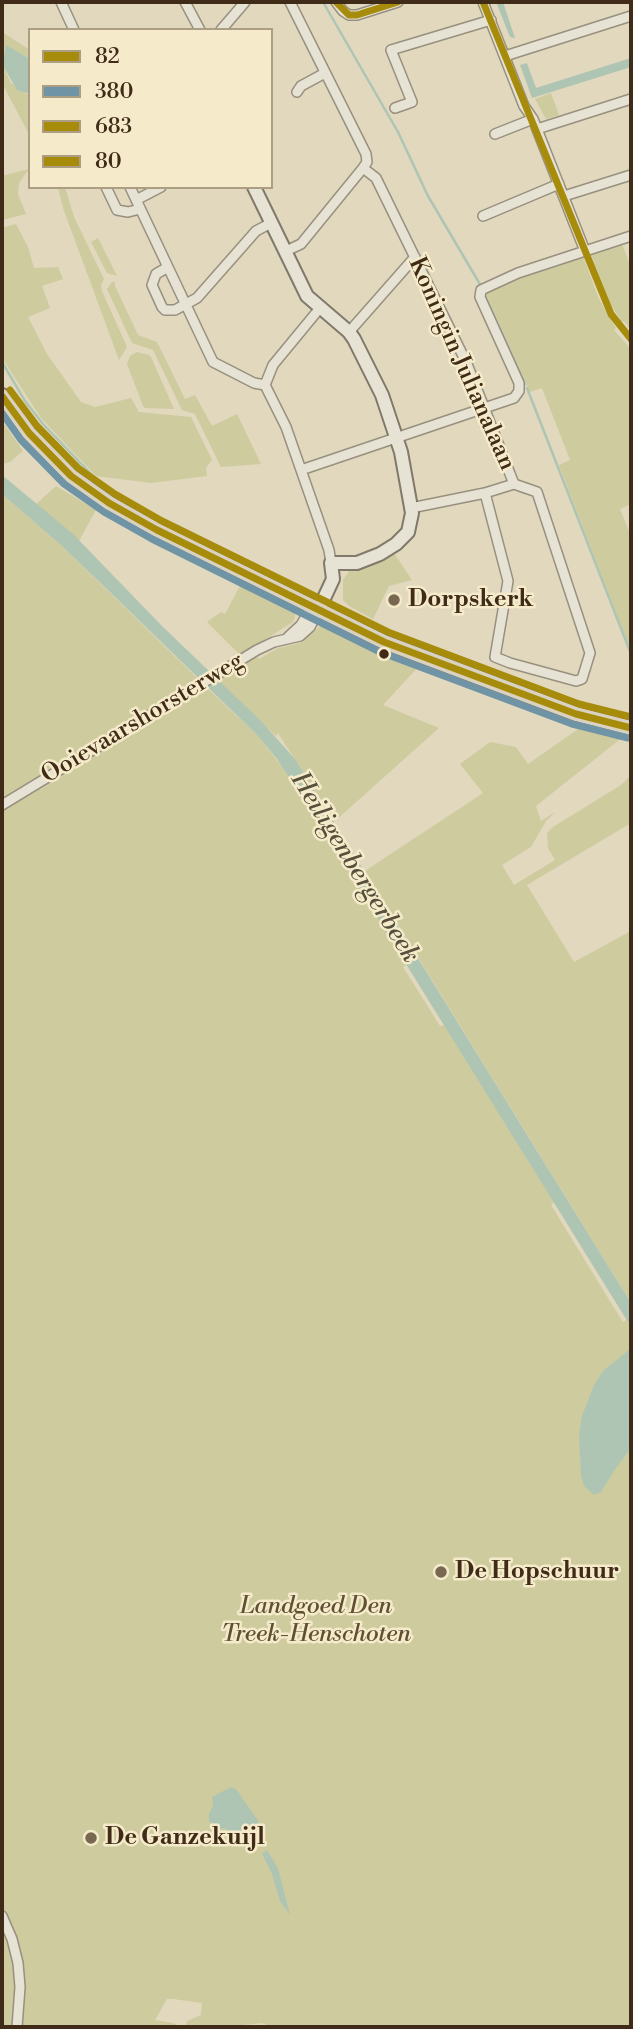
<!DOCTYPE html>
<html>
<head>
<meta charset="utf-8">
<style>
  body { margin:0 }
  #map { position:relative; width:633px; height:2029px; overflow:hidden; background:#e1d8bd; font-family:"Libre Bodoni",serif }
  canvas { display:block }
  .frame { position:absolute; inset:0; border:4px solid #3f2b17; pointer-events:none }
  .legend { position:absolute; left:28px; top:28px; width:245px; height:161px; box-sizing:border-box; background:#f5ebca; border:2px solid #ac9e82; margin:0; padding:9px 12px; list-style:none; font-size:21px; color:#3f2b17 }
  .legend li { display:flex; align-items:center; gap:14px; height:35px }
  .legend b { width:35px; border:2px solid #ac9e82 }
</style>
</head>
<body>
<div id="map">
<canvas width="633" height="2029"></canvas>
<div class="frame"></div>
<ul class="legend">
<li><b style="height:9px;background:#a78b0a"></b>82</li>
<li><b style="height:9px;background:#6f94a6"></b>380</li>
<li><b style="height:9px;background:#a78b0a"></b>683</li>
<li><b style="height:9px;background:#a78b0a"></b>80</li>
</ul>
</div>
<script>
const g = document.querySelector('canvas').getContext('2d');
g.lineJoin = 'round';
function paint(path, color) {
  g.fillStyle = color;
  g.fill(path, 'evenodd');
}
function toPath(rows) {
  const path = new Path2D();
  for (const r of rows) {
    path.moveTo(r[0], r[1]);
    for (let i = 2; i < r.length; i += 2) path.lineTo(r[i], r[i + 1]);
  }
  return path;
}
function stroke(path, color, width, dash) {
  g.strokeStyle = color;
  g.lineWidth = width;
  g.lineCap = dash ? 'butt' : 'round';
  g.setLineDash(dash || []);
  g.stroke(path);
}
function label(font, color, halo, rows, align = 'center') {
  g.font = font + ' "Libre Bodoni",serif';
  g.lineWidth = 5;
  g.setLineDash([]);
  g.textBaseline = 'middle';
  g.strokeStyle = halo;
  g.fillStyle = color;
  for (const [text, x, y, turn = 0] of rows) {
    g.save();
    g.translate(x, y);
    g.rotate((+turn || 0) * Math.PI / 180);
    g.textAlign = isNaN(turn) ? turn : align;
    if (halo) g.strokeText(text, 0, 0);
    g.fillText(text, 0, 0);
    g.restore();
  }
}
paint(toPath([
  [2,32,30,50,30,59,6,46,2,57],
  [2,64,11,83,26,94,30,94,30,136,2,83],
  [551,93,559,115,546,119,535,99],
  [29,169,19,183,18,194,26,214,2,220,2,176],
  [58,187,65,187,74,217,104,279,101,285,102,291,127,347,119,360,63,208],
  [16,224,28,247,34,268,58,267,63,279,42,286,50,308,28,317,47,354,81,402,95,407,131,398,139,412,191,417,212,460,206,468,207,476,151,483,96,476,41,418,2,358,2,228],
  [98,238,117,276,107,273,91,242],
  [621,241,631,268,631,330,624,321,622,322,611,305,590,252],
  [582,254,599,299,616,328,614,330,629,347,631,346,631,504,620,509,631,536,631,652,559,465,570,460,542,388,530,392,486,294,502,282],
  [112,282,115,282,115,286,138,335,157,342,185,399,195,395,212,426,237,414,261,464,221,467,195,414,182,410,153,350,132,343,107,289],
  [137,352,149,355,151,357,174,409,145,408,143,406,127,364,130,356],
  [2,421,23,451,10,462,2,464],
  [56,486,96,510,79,541,36,504],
  [2,494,62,546,199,680,2,799],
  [394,553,412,580,389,586,373,619,349,606,343,600,343,580,350,570],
  [240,586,295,613,295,617,293,622,240,655,207,622,221,612,225,614],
  [322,625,340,636,388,657,391,655,420,665,383,705,439,728,335,821,278,733,276,736,216,679,257,657,259,659,278,648,300,643],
  [205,686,257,735,287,773,407,965,403,967,440,1026,444,1025,554,1202,551,1205,608,1298,623,1322,627,1320,631,1327,631,2027,272,2027,262,2023,243,2025,240,2027,186,2027,187,2021,201,2015,202,2003,173,1999,167,1999,155,2020,173,2023,181,2027,20,2027,13,1936,2,1911,2,812,85,763,94,754],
  [584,725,624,736,536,806,541,821,555,812,546,821,531,847,502,865,514,885,555,860,548,848,547,833,553,827,621,785,631,775,631,823,527,885,574,962,631,931,631,1303,365,871,483,793,460,764,490,742,516,747,528,764],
  [2,1926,13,1956,16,1975,16,1997,12,2027,2,2027]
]), '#cecb9f');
paint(toPath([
  [496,2,503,2,515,38,510,37],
  [6,45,30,59,30,94,17,90,2,64],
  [631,58,631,67,532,98,520,65,527,63,536,88],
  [2,475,73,534,162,626,261,721,295,759,631,1303,631,1327,313,814,277,759,257,735,116,598,62,546,2,494],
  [630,1349,631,1448,614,1471,601,1492,594,1495,584,1486,581,1475,579,1435,582,1416,594,1385,603,1371],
  [231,1787,236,1789,259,1822,257,1825,266,1837,248,1850,242,1844,236,1844,225,1828,218,1829,209,1821,209,1814,213,1806,212,1797],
  [267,1850,278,1868,290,1915,280,1901,272,1874,262,1854]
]), '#afc5b3');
stroke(toPath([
  [323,2,398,132,428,196,481,286],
  [483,291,525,384],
  [2,362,25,401,43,424,95,478],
  [527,388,631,654]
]), '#afc5b3', 2.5);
const street = toPath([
  [61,2,74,30],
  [185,2,200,30],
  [290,2,366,154,367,162,363,168,376,178,467,364,514,484,537,492,590,653,582,679,576,681,510,663,495,657,508,581,485,493],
  [336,2,343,11,349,15,357,15,398,2],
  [483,2,524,106,533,119,585,251],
  [221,30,245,2],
  [505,56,631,16],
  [297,92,301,86,325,73],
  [395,108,412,102,391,50,491,20],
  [537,129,631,99],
  [495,134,533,119],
  [106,187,117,210,128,212,140,209],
  [130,187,213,362,254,383,265,385],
  [564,196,631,175],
  [136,200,161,187],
  [483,216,559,184],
  [286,251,301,244,363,168],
  [168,267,156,274,152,285,162,307,165,310,175,310,197,298,256,231,271,223],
  [349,332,415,257],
  [265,385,286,427,329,550,331,563],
  [265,385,273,365,320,308],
  [301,470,514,398,519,391,519,383,480,297,481,290,518,273,631,236],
  [411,508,485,493,514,484],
  [288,637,301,625,312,606],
  [2,805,257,650,274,642,300,636,310,627,319,609],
  [2,1916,12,1939,18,1963,20,1987,17,2027]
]);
const secondary = toPath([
  [254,187,307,296,349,332,354,339,382,395,401,452,412,513,408,532,396,544,380,554,357,563,331,563],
  [319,609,333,579,331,563]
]);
const primary = toPath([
  [2,396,29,433,71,476,109,503,157,530,384,642,576,714,631,728]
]);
stroke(street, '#98907f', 12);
stroke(secondary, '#817969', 16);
stroke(primary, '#817969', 18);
stroke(street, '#e6e2d4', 9);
stroke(secondary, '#e6e2d4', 12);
stroke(primary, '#dad2c0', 14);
stroke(toPath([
  [2,396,29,433,71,476,109,503,157,530,384,642,576,714,631,728]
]), '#a78b0a', 7);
stroke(toPath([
  [2,413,21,440,64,484,104,512,152,539,380,652,572,724,628,738]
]), '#6f94a6', 7);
stroke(toPath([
  [10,390,37,426,78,468,115,494,162,521,388,632,579,704,631,717]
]), '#a78b0a', 7);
stroke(toPath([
  [336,2,349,15,357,15,398,2],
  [483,2,611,314,631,339]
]), '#a78b0a', 7);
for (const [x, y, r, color] of [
  [394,600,7,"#786851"],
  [384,654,6,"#3f2b17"],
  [441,1572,7,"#786851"],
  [91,1838,7,"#786851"]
]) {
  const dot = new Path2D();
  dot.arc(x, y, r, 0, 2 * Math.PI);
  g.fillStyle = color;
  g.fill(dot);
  stroke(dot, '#f5ebca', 2.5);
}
label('24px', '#3f2b17', '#f5ebca', [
  ["Koningin Julianalaan",461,364,66],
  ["Ooievaarshorsterweg",143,719,-31]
]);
label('bold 24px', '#3f2b17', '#f5ebca', [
  ["Dorpskerk",408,600],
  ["De Hopschuur",455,1572],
  ["De Ganzekuijl",105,1838]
], 'left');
label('italic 24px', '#5f5033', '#f5ebca', [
  ["Landgoed Den",316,1607],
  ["Treek-Henschoten",316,1635]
]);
label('italic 26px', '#56503d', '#f5ebca', [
  ["Heiligenbergerbeek",354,868,58]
]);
</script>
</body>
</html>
